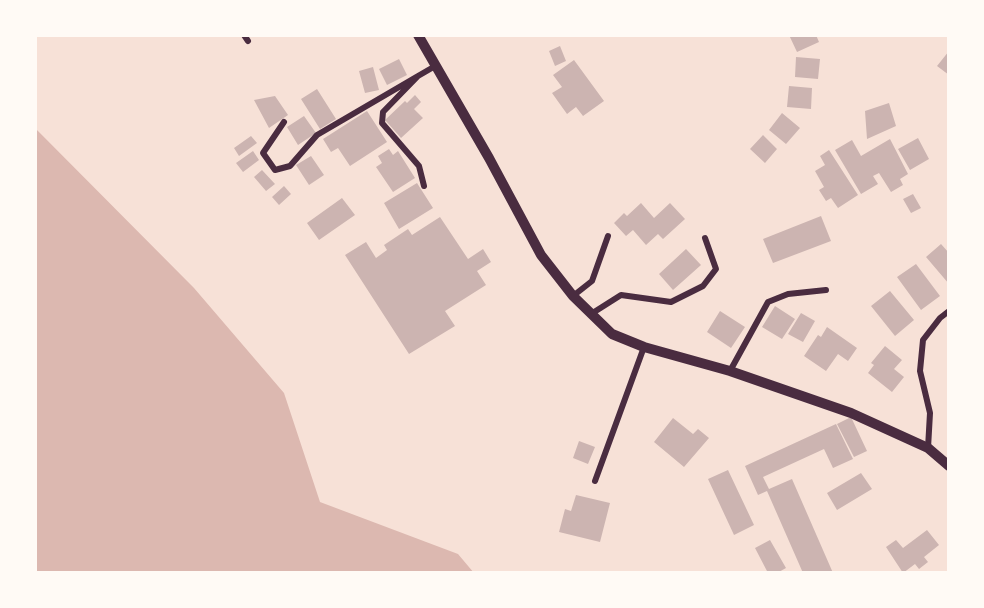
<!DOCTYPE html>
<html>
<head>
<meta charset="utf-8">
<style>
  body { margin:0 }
  #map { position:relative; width:984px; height:608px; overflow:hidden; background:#f7e1d7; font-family:Quicksand,sans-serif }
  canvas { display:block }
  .frame { position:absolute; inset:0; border:37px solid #fffaf5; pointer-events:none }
</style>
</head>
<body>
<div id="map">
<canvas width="984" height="608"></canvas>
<div class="frame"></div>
</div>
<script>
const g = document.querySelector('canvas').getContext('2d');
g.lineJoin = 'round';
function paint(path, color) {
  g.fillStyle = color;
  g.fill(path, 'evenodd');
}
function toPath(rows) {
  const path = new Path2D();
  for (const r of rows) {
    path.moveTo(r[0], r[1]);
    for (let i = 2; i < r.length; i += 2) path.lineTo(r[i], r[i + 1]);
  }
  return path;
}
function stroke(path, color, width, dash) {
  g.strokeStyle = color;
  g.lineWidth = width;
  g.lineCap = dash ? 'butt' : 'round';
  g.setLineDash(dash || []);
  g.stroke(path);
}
paint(toPath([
  [35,128,194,288,284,393,320,502,458,554,474,573,35,573]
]), '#dcb8b0');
paint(toPath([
  [789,35,816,35,819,42,797,52],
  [560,46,566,61,555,66,549,51],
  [949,51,949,75,937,66],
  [796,57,820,59,818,79,795,77],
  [399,59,407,75,387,85,379,69],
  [574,60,604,101,583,116,576,107,567,114,552,93,562,87,553,75],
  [373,67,379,90,365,93,359,71],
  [789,86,812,88,811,109,787,107],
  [317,89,336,119,320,129,301,99],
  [415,95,421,102,414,109,423,118,401,138,385,120,405,101,407,103],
  [275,96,288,115,269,128,254,100],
  [889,103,896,126,867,139,865,111],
  [367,111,387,142,350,166,338,148,331,152,323,139],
  [782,113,800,128,786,144,769,130],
  [304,116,316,133,298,145,287,127],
  [763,135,777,149,765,163,750,149],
  [251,136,257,143,239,156,234,148],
  [918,138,929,159,910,170,898,149],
  [890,139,908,174,900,179,903,185,891,192,879,173,873,176,878,184,861,194,835,150,852,140,861,156],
  [389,149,393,155,398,151,415,178,393,192,376,167,382,163,378,156],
  [829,150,858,195,838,208,831,198,826,201,819,190,824,187,815,171,825,165,820,156],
  [253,151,259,160,243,172,236,163],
  [311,156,324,175,309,185,296,165],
  [262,170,275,184,266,191,254,177],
  [417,183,433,208,399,229,384,203],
  [284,186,291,194,279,205,272,197],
  [913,194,921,208,911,213,903,199],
  [342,198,355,215,319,240,307,223],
  [641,203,654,218,670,203,685,219,663,239,658,234,646,245,633,230,626,236,614,223,624,213,627,216],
  [821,216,831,241,773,263,763,239],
  [440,217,468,259,483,249,491,262,477,271,486,285,445,311,455,326,409,354,345,255,366,242,376,258,387,250,384,245,408,229,412,235],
  [941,244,949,253,949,284,926,257],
  [686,249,701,265,673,290,659,274],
  [916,264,940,296,921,310,897,277],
  [890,291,914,320,895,336,871,306],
  [775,306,795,319,782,339,762,327],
  [720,311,745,327,731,348,707,332],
  [801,313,815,321,803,342,788,334],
  [827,327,857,348,848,361,838,354,826,371,804,356,818,335,821,337],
  [885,346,902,360,894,369,904,377,892,392,868,373,874,365,871,363],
  [851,417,867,451,854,457,837,424],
  [673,418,693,434,698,429,709,438,684,467,654,442],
  [836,424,853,459,833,468,824,449,763,477,769,489,792,479,833,573,803,573,767,491,758,495,745,466],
  [579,441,595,447,588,464,573,458],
  [728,470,754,525,734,535,708,479],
  [861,473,872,489,837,510,827,493],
  [576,495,610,503,600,542,559,532,565,509,571,511],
  [927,530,939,545,924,557,928,562,919,569,915,564,903,573,886,547,896,540,903,548],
  [770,540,786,568,777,573,768,573,755,548]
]), '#ccb4b1');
stroke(toPath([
  [244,35,248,41],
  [284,122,263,153,275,170,290,166,317,135,418,76],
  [424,186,419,166,382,123,383,112,418,76,437,65],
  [573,296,592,281,608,236],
  [591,314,621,295,671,302,703,286,716,269,705,238],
  [730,371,768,302,788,294,826,290],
  [928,448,930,413,920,371,923,340,940,318,949,311],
  [595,481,644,347]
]), '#4a2c40', 6);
stroke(toPath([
  [418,35,489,158,541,255,573,296,612,334,644,347,730,371,851,413,928,448,949,466]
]), '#4a2c40', 10);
</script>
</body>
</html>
